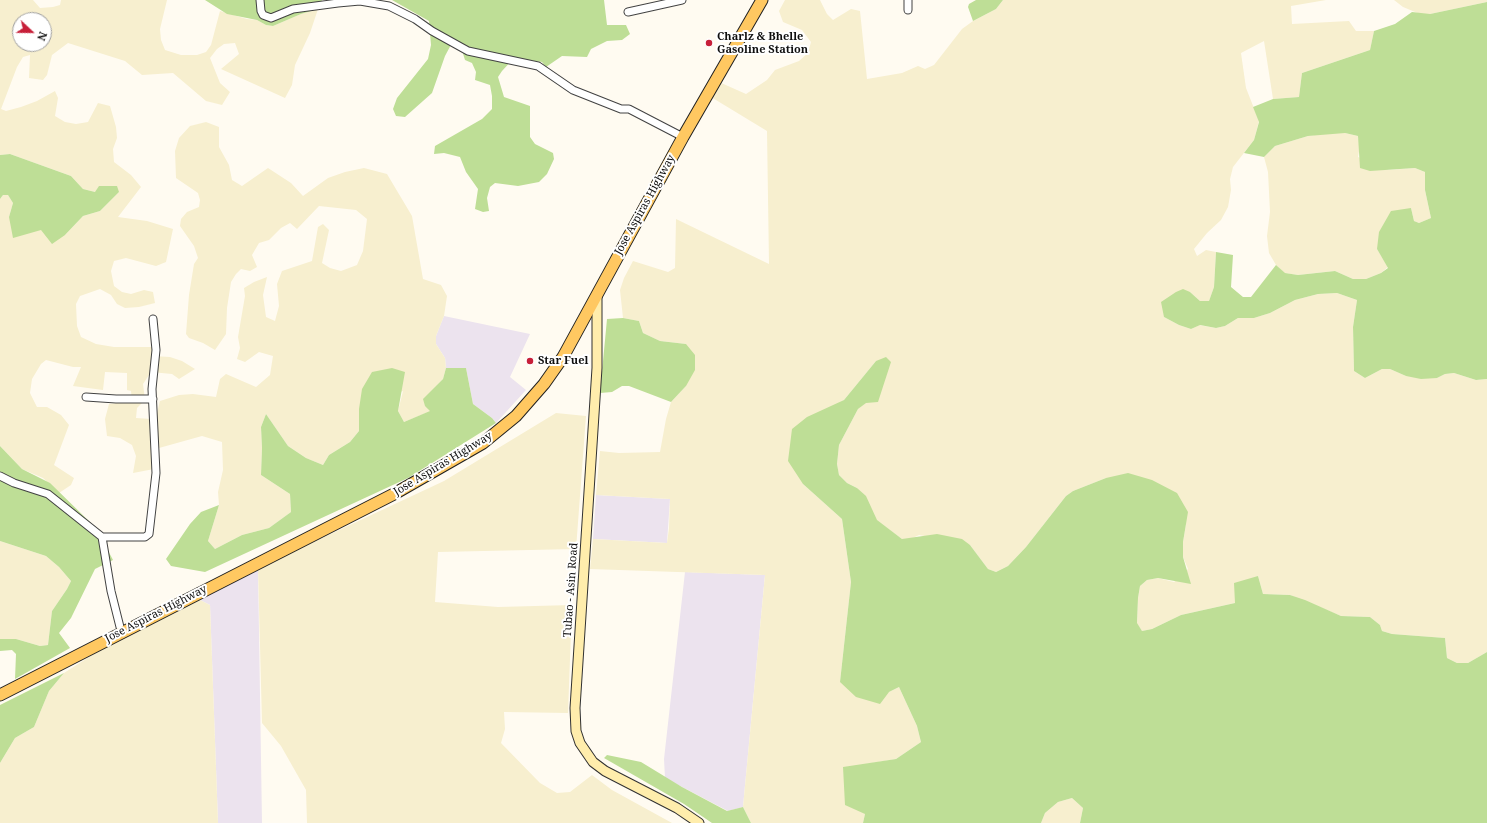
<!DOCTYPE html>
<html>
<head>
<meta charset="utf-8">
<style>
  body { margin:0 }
  #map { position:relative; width:1487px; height:823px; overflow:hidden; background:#fffbf1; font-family:"Noto Serif",serif }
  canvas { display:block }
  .north { position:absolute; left:12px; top:12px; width:40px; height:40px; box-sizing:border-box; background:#fff; border:1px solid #9f9f9f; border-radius:50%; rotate:112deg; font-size:11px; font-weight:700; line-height:16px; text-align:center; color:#0f0f0f }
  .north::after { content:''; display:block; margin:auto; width:14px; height:18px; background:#c71f39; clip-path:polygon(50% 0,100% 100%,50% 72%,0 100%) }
</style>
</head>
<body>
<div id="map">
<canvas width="1487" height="823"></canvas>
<div class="north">N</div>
</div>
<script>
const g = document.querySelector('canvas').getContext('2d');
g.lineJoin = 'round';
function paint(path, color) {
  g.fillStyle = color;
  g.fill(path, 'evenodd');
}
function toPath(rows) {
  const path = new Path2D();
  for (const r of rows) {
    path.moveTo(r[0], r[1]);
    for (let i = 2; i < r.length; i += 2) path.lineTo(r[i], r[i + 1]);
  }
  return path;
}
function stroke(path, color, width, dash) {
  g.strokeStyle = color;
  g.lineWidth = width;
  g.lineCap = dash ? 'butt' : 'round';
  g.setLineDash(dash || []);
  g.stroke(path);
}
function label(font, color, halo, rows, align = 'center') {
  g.font = font + ' "Noto Serif",serif';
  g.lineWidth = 4;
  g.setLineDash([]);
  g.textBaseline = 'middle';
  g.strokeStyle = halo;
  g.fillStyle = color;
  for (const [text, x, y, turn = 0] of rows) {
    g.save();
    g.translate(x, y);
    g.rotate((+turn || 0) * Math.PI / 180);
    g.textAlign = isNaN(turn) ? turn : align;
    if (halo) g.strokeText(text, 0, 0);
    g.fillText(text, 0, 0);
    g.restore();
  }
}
paint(toPath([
  [444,316,530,334,510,377,526,390,496,423,492,418,473,404,466,368,446,368,445,358,436,344,436,336],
  [596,495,670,499,667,543,593,539],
  [258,568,262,823,218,823,210,605,198,599],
  [685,572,765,575,743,807,728,811,665,778,664,759]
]), '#ece3ee');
paint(toPath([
  [0,0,33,0,40,8,53,7,60,5,61,0,167,0,160,29,161,40,165,50,181,55,197,55,206,52,211,45,220,11,247,19,257,20,266,25,273,26,301,14,318,9,310,33,295,65,292,85,285,98,221,69,239,54,235,43,224,44,217,49,210,58,220,83,230,92,222,105,206,101,173,73,142,75,125,61,68,43,52,55,47,75,43,80,29,78,30,55,23,57,17,67,1,109,6,111,21,107,37,101,55,91,58,98,55,116,65,122,76,124,88,122,98,103,110,106,116,127,117,138,113,149,114,162,131,175,141,187,118,217,147,221,173,229,166,262,156,266,126,258,114,261,111,271,114,286,122,292,131,294,144,290,153,292,155,303,139,307,125,308,117,304,111,295,100,289,80,296,76,304,77,326,81,337,96,344,114,347,152,347,153,356,170,357,182,361,195,369,179,379,172,374,151,372,143,384,145,400,137,408,136,418,151,419,156,417,160,401,179,395,193,394,216,397,220,379,226,374,256,387,270,375,273,356,259,352,245,362,237,359,240,348,238,337,245,296,244,288,254,282,267,277,263,295,266,317,275,321,279,306,277,284,282,271,312,261,318,227,323,224,329,230,322,263,330,268,341,271,357,265,363,251,367,219,356,210,319,206,297,229,290,223,281,228,269,240,259,243,252,255,257,267,250,271,241,269,236,274,231,282,227,308,226,334,215,350,203,343,189,338,186,334,189,295,194,264,198,258,194,246,180,226,181,219,187,212,199,207,200,200,198,193,176,178,175,151,179,138,190,126,206,122,219,127,219,147,229,165,232,180,242,186,268,168,291,183,303,196,328,178,345,172,364,168,387,174,412,216,423,279,441,285,447,296,444,316,436,336,436,344,445,358,446,368,443,379,424,399,431,411,404,422,398,411,403,391,359,409,359,431,350,442,329,455,323,465,306,458,288,446,266,414,261,427,262,448,261,475,290,494,291,512,269,528,242,535,215,549,208,541,219,505,218,492,223,470,222,442,202,436,159,448,152,448,154,469,133,473,136,456,132,445,120,438,107,436,105,419,109,404,132,401,131,391,127,390,127,373,105,372,103,390,73,386,81,367,73,367,46,360,41,364,32,379,30,393,37,407,47,407,61,415,69,425,54,465,74,478,71,485,59,493,43,478,22,469,0,446,0,199,3,195,8,195,13,203,9,217,41,230,65,235,83,216,100,211,119,192,95,192,83,189,71,176,10,154,0,155],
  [20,20,44,20,44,44,20,44],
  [785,0,820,0,827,14,833,20,851,9,860,11,867,79,902,73,918,66,925,69,934,65,962,29,973,21,996,9,1003,0,1326,0,1291,6,1292,24,1349,21,1356,31,1374,31,1370,50,1302,73,1299,97,1273,99,1264,41,1241,53,1246,88,1259,121,1254,140,1233,167,1230,179,1231,190,1228,207,1221,220,1207,233,1194,249,1197,256,1206,250,1216,252,1214,287,1209,301,1200,301,1190,292,1164,317,1179,325,1191,329,1199,325,1216,328,1225,326,1238,318,1254,318,1270,313,1295,300,1318,294,1337,293,1357,300,1353,327,1354,371,1365,378,1382,369,1390,369,1406,376,1437,378,1445,374,1454,373,1476,380,1487,379,1487,652,1468,663,1457,663,1447,658,1445,638,1392,634,1382,631,1380,625,1370,617,1341,616,1290,595,1263,594,1258,576,1235,603,1181,615,1152,629,1142,631,1137,624,1138,598,1140,586,1147,580,1158,578,1174,582,1188,569,1183,557,1183,542,1186,524,1106,478,1073,491,1066,496,1026,547,1008,566,996,572,988,569,970,545,919,535,911,539,902,539,876,520,857,488,847,483,839,475,837,464,839,445,858,409,866,402,876,361,844,400,828,409,803,484,842,519,851,582,840,682,889,692,899,687,917,726,921,742,896,759,843,768,865,814,863,823,751,823,743,807,765,575,590,569,593,539,667,543,669,528,670,499,596,495,600,451,619,453,660,452,666,419,671,402,686,386,686,344,660,341,643,333,639,321,623,318,620,290,624,278,633,261,668,272,675,268,676,219,769,264,767,131,711,97,719,82,746,94,767,80,775,70,799,61,808,53,811,42,802,30,783,22,779,11],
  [1394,0,1487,0,1487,2,1430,14,1420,14,1403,7],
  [1327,133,1345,133,1358,136,1360,146,1358,157,1388,170,1415,168,1425,172,1425,190,1431,218,1419,223,1414,221,1411,208,1377,249,1388,267,1381,273,1366,279,1353,279,1335,271,1298,275,1284,273,1276,265,1269,253,1267,236,1270,212,1268,172,1264,157,1275,146,1308,136],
  [556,413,586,416,576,549,438,552,435,602,498,607,572,605,568,713,504,712,505,729,501,743,540,783,557,793,570,792,592,775,612,790,672,823,307,823,306,790,281,746,262,723,258,568,444,481],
  [0,541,46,556,59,567,71,581,67,589,52,611,48,645,40,646,16,639,0,639],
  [198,599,210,605,218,823,0,823,0,763,15,738,34,727,49,691,64,673,108,645],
  [1072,798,1083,808,1080,823,1041,823,1045,813,1058,802]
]), '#f7efcf');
paint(toPath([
  [205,0,322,0,318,9,301,14,273,26,266,25,257,20,227,14],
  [392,0,604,0,607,25,626,25,630,34,622,40,607,41,591,49,587,57,562,56,546,67,542,62,514,58,502,71,498,77,504,97,530,106,530,137,535,144,553,153,554,159,547,174,539,182,518,186,495,183,490,187,487,198,489,211,483,212,475,209,478,189,466,172,460,157,444,153,434,154,435,146,482,119,492,109,492,96,490,85,475,80,476,72,472,63,465,60,459,41,454,39,445,56,432,93,405,117,396,116,393,109,397,98,428,59,431,45,429,21],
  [976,0,1003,0,996,9,973,21,968,7,969,4],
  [1487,2,1487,379,1476,380,1454,373,1445,374,1437,378,1421,379,1406,376,1390,369,1382,369,1365,378,1354,371,1353,327,1357,300,1337,293,1318,294,1295,300,1270,313,1254,318,1238,318,1225,326,1216,328,1200,325,1191,329,1179,325,1164,317,1161,302,1176,292,1183,289,1190,292,1200,301,1209,301,1214,287,1216,252,1233,255,1231,287,1243,297,1251,297,1276,265,1285,273,1298,275,1335,271,1353,279,1366,279,1381,273,1388,268,1377,249,1379,232,1391,211,1411,208,1414,221,1419,223,1431,218,1425,190,1425,172,1415,168,1370,171,1360,168,1358,136,1345,133,1308,136,1275,146,1264,157,1244,153,1254,140,1259,122,1253,107,1273,99,1299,97,1302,73,1370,50,1374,31,1395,24,1412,12,1430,14],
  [10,154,71,176,83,189,95,192,99,186,117,186,119,192,100,211,83,216,65,235,52,244,41,230,13,238,9,217,13,203,8,195,3,195,0,199,0,155],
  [623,318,639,321,643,333,660,341,686,344,695,355,695,370,686,386,671,402,629,386,622,386,612,392,600,393,607,319],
  [886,357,891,362,878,402,866,403,858,409,839,445,837,464,839,475,847,483,857,488,866,496,877,520,902,539,937,534,962,539,970,545,988,569,996,572,1008,566,1026,547,1066,496,1073,491,1106,478,1128,473,1152,480,1177,493,1188,512,1183,542,1183,557,1191,584,1158,578,1147,580,1140,586,1138,598,1137,623,1142,631,1152,629,1181,615,1235,603,1234,583,1258,576,1263,594,1290,595,1305,600,1341,616,1370,617,1380,625,1382,631,1392,634,1445,638,1447,658,1457,663,1468,663,1487,652,1487,823,1080,823,1083,808,1072,798,1058,802,1045,813,1041,823,863,823,865,814,845,805,843,767,896,759,921,742,917,726,899,687,889,692,880,704,856,697,840,682,851,582,842,519,803,484,788,461,792,429,807,417,844,400,876,361],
  [392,368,405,372,398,411,404,422,430,411,425,406,423,399,443,379,446,368,466,368,473,404,492,418,496,423,408,478,205,572,171,566,166,559,190,524,201,512,219,505,208,541,215,549,242,535,269,528,291,512,290,494,261,475,262,448,261,427,266,414,288,446,306,458,323,465,329,455,350,442,359,431,359,409,362,389,372,372],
  [0,446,22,469,50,483,96,528,113,560,95,569,71,618,59,633,70,648,15,679,16,654,12,650,0,651,0,639,16,639,40,646,48,645,52,611,67,589,71,581,59,567,46,556,0,541],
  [64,673,49,691,34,727,15,738,0,763,0,705],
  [607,755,641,762,682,787,727,811,743,807,751,823,712,823,684,804,604,758]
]), '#bede96');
const street = toPath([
  [260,0,261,11,263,15,271,18,293,9,338,3,360,1,389,6,415,19,432,31,468,51,538,66,573,90,621,109,629,109,683,137],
  [908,0,908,10],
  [628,12,682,0],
  [86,397,116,399,153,399],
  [0,476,14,483,48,494,102,537,145,537,149,534,156,473,152,389,156,350,153,319],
  [102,537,111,591,121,631]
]);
const secondary = toPath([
  [597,294,597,368,575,708,576,731,580,743,593,762,605,771,677,808,699,823]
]);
const primary = toPath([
  [0,695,394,494,483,443,516,416,544,384,563,357,683,137,762,0]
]);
stroke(street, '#424242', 9);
stroke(secondary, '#313131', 11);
stroke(primary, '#202020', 13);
stroke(street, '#fff', 7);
stroke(secondary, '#ffedac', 9);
stroke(primary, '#ffc861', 11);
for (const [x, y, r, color] of [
  [709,43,4,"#c71f39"],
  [530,361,4,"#c71f39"]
]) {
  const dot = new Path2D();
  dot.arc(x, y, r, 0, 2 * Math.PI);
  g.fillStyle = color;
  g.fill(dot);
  stroke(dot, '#fff', 1.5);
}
label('bold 11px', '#0f0f0f', '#fff', [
  ["Charlz & Bhelle",717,37],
  ["Gasoline Station",717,50],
  ["Star Fuel",538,361]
], 'left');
label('11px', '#0f0f0f', '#fff', [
  ["Jose Aspiras Highway",645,205,-61],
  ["Jose Aspiras Highway",443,464,-31],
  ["Tubao - Asin Road",571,590,-86],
  ["Jose Aspiras Highway",156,614,-27]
]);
</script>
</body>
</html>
